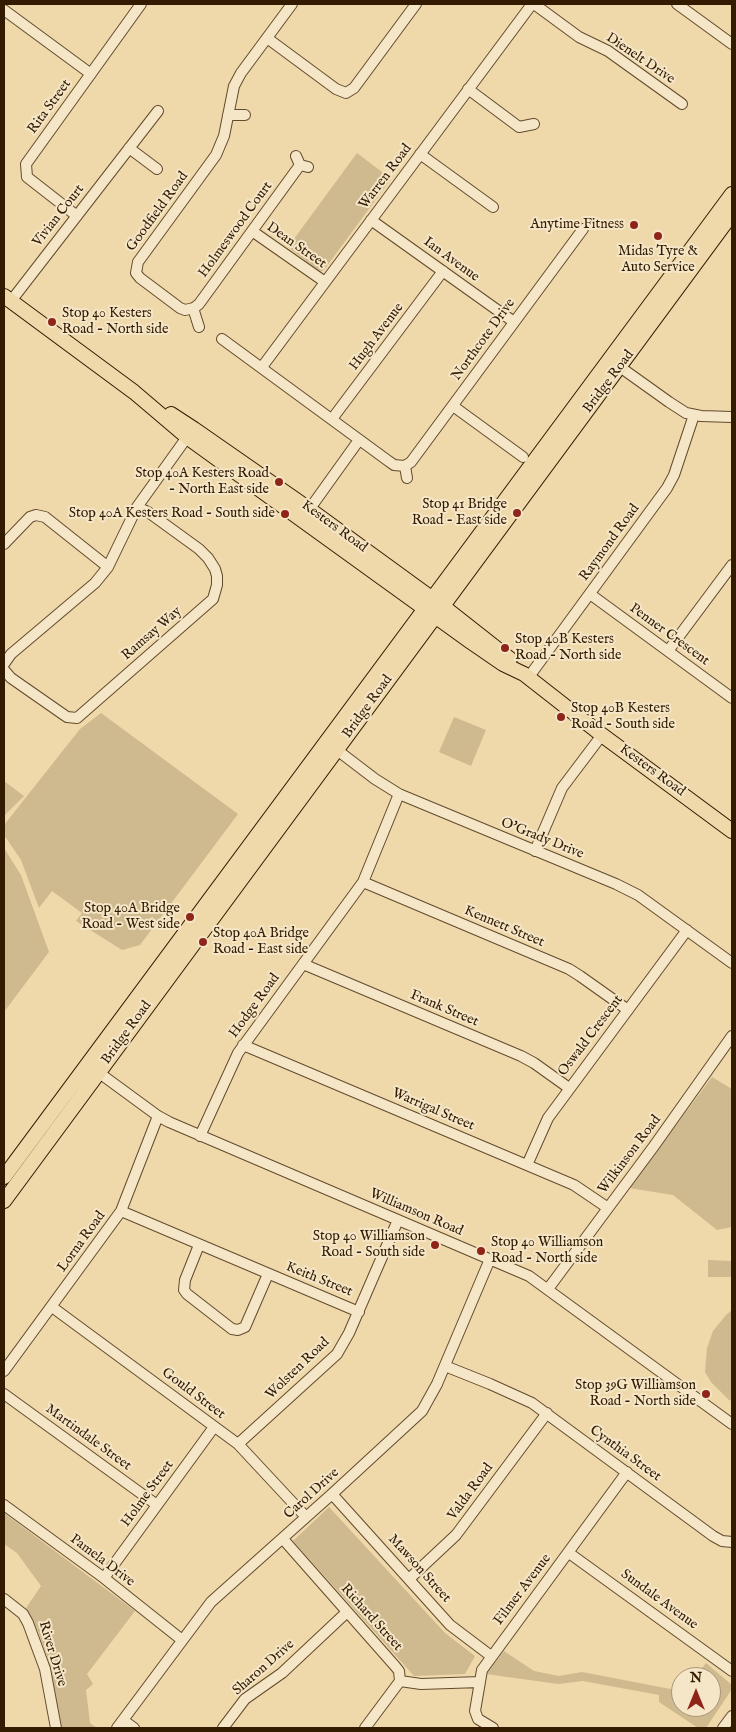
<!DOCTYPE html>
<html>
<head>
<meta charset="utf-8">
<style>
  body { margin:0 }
  #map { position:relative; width:736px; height:1732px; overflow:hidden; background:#efd9ab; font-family:"IM FELL English",serif }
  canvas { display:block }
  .frame { position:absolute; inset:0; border:5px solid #331b01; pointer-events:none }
  .north { position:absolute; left:671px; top:1667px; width:50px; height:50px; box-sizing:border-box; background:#f5e6c8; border:1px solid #a79578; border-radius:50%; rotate:0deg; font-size:14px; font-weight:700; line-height:20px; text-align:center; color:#331b01 }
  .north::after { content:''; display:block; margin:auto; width:18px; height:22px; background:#8f2418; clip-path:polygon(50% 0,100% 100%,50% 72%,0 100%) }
</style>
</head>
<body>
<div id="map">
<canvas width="736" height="1732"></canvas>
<div class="frame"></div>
<div class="north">N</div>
</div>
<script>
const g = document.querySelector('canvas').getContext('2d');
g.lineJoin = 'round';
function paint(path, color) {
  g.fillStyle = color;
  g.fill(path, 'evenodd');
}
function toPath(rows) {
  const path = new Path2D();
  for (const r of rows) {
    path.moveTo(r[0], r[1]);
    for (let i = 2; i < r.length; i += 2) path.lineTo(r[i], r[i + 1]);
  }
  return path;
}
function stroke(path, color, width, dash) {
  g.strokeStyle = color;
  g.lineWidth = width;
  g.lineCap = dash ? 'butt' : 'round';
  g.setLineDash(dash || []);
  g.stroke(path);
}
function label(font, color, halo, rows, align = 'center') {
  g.font = font + ' "IM FELL English",serif';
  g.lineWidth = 4;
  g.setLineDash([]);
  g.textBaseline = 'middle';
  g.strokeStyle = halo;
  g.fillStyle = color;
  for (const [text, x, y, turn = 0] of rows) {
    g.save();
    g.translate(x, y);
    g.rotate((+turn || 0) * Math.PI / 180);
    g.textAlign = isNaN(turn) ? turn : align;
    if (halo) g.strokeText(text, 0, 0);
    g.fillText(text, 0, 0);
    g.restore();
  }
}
paint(toPath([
  [357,153,391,179,324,270,320,272,288,247],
  [101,713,238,814,140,945,122,950,76,921,82,913,52,891,39,908,21,860,4,835,4,825,80,729],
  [454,717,486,730,471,766,439,752],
  [4,781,24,796,4,816],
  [4,848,21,875,49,952,4,1012],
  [712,1077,732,1089,732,1227,717,1230,673,1195,629,1188],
  [708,1260,732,1261,732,1277,708,1277],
  [732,1310,732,1401,729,1400,711,1382,705,1372,707,1348,713,1331,726,1315],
  [329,1507,445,1633,475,1656,465,1674,414,1676,293,1541],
  [4,1513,135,1611,87,1674,93,1684,86,1690,90,1723,97,1728,60,1728,47,1656,37,1629,26,1608,41,1586,17,1553,4,1544],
  [504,1651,534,1671,559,1676,582,1672,681,1691,681,1707,711,1707,711,1677,695,1677,706,1663,732,1685,732,1689,706,1728,698,1728,659,1702,659,1695,583,1681,558,1684,486,1674]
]), '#cfb98e');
const minor = toPath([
  [292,4,241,73,234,86,224,136,216,155,138,262,136,273,140,278,180,308,185,310,194,308,199,304,300,165],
  [534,4,579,37,608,51,682,104],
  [677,4,732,44],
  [4,10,91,74],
  [267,38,336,89,346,93,354,88,416,4],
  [468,89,519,127,534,124],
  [228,115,245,115],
  [129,148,157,169],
  [420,154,493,207],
  [296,156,300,165,308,167],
  [77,216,27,177,26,164,141,4],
  [371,220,514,322],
  [252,231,325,282],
  [11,301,158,111],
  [193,308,199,327],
  [222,339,387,460,394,465,405,466,411,462,583,229],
  [262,367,532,4],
  [620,367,669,402,686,413,701,416,732,417],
  [453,406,523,457],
  [332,419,443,271],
  [405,466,407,478],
  [306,514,359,440],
  [4,544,30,517,36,515,45,517,108,567],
  [590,594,732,698],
  [668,651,732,565],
  [4,664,11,654,95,583,108,567,137,507,190,433],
  [4,670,11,678,67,717,77,718,213,599,217,585,217,576,215,569,208,558,199,549,148,512,137,507],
  [528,678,667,488,674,475,694,415],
  [337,750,375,779,399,794,616,884,638,895,732,963],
  [535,851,562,788,602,735],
  [363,882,569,969,580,976,628,1010],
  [303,964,521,1056,534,1063,569,1088],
  [243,1045,574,1185,608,1208],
  [98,1072,158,1116,169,1122,529,1276,732,1424],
  [200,1136,238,1053,363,882,399,794],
  [527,1165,548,1118,687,930],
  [121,1211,359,1312],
  [199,1245,185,1280,184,1290,187,1294,232,1329,238,1330,245,1327,268,1274],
  [548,1289,654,1146,732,1036],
  [52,1307,238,1444,306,1517],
  [445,1366,490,1384,532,1403,713,1536,722,1541,732,1542],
  [4,1371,121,1211,158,1116],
  [4,1394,157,1505],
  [238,1444,337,1354,349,1333,398,1220],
  [332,1494,450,1625,491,1656],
  [4,1505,104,1578,182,1640],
  [283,1539,395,1666,399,1671,400,1681,421,1684,480,1682],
  [569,1553,732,1671],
  [104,1578,214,1427],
  [409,1579,456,1535,547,1413],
  [4,1599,23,1614,28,1623,45,1669,56,1728],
  [123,1720,134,1728],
  [117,1728,211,1602,332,1494,422,1411,437,1384,490,1259],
  [223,1728,245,1699,282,1673,347,1612],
  [365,1728,400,1681],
  [493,1728,478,1719,475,1711,482,1670,627,1472],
  [723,1728,732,1716]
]);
const major = toPath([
  [4,296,134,392,187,437,471,642,503,664,524,674,602,735,732,831],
  [171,414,194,429,309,509,449,611,510,659],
  [4,1177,732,194],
  [4,1201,732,214]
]);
stroke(minor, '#624a2c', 12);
stroke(major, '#331b01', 16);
stroke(minor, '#f5e6c8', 10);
stroke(major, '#efd9ab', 14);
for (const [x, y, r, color] of [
  [634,225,5,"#8f2418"],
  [658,236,5,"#8f2418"],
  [52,322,5,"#8f2418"],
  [279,482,5,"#8f2418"],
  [517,513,5,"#8f2418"],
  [285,514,5,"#8f2418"],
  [505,648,5,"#8f2418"],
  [561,717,5,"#8f2418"],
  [190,917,5,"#8f2418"],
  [203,942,5,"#8f2418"],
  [435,1245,5,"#8f2418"],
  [481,1251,5,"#8f2418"],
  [706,1394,5,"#8f2418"]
]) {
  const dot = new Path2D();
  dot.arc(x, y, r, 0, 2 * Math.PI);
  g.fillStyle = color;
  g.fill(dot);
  stroke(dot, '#f5e6c8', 2);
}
label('14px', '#331b01', '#f5e6c8', [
  ["Dienelt Drive",640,59,34],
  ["Rita Street",50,107,-54],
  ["Warren Road",386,177,-53],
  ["Goodfield Road",158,212,-54],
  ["Vivian Court",59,216,-52],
  ["Holmeswood Court",236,230,-54],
  ["Dean Street",296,246,35],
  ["Ian Avenue",451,260,36],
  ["Hugh Avenue",377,337,-53],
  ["Northcote Drive",484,340,-54],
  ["Bridge Road",609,382,-53],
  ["Kesters Road",334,527,36],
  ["Raymond Road",610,543,-54],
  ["Ramsay Way",152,634,-41],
  ["Penner Crescent",669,635,36],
  ["Bridge Road",368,707,-54],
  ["Kesters Road",652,771,36],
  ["O'Grady Drive",542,839,22],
  ["Kennett Street",504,927,23],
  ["Hodge Road",255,1006,-54],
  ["Frank Street",444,1009,23],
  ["Bridge Road",127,1033,-54],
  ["Oswald Crescent",591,1036,-53],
  ["Warrigal Street",433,1110,23],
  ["Wilkinson Road",630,1155,-53],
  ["Williamson Road",416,1213,23],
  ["Lorna Road",82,1242,-54],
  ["Keith Street",319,1280,22],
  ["Wolsten Road",298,1369,-44],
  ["Gould Street",193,1394,37],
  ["Martindale Street",88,1438,36],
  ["Cynthia Street",625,1454,36],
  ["Valda Road",471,1492,-54],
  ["Holme Street",148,1494,-54],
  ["Carol Drive",312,1494,-42],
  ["Pamela Drive",102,1561,37],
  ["Mawson Street",419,1569,48],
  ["Filmer Avenue",523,1590,-53],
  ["Sundale Avenue",659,1600,36],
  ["Richard Street",371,1618,48],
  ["River Drive",52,1654,73],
  ["Sharon Drive",264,1668,-41]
]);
label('14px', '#331b01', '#f5e6c8', [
  ["Anytime Fitness",624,225],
  ["Midas Tyre &",658,252,"center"],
  ["Auto Service",658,268,"center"],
  ["Stop 40 Kesters",62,314,"left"],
  ["Road - North side",62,330,"left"],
  ["Stop 40A Kesters Road",269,474],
  ["- North East side",269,490],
  ["Stop 41 Bridge",507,505],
  ["Road - East side",507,521],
  ["Stop 40A Kesters Road - South side",275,514],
  ["Stop 40B Kesters",515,640,"left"],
  ["Road - North side",515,656,"left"],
  ["Stop 40B Kesters",571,709,"left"],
  ["Road - South side",571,725,"left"],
  ["Stop 40A Bridge",180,909],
  ["Road - West side",180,925],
  ["Stop 40A Bridge",213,934,"left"],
  ["Road - East side",213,950,"left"],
  ["Stop 40 Williamson",425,1237],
  ["Road - South side",425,1253],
  ["Stop 40 Williamson",491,1243,"left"],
  ["Road - North side",491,1259,"left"],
  ["Stop 39G Williamson",696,1386],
  ["Road - North side",696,1402]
], 'right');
</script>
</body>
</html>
